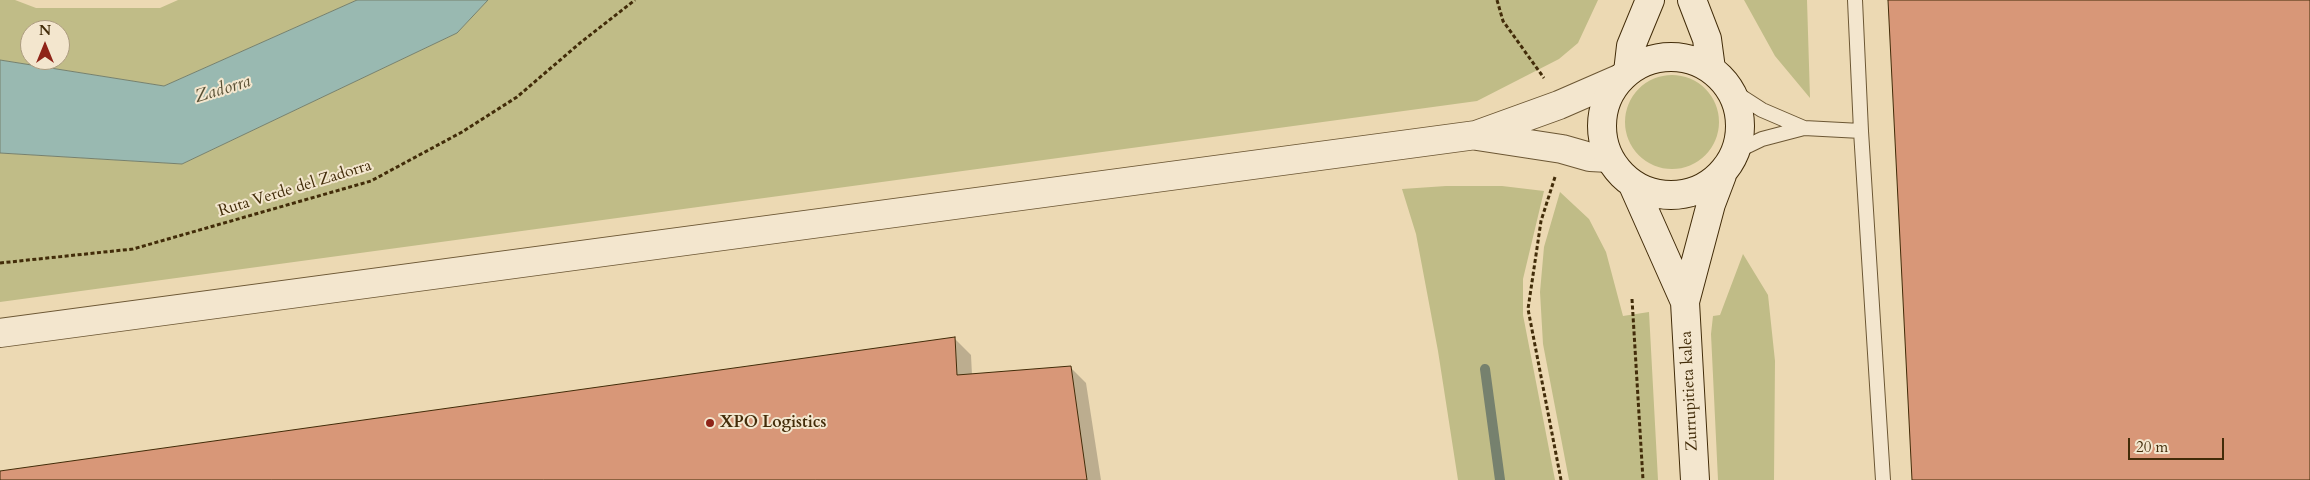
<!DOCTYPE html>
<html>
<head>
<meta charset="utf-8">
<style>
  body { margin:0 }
  #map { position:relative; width:2310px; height:480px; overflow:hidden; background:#ecd9b3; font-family:Cardo,serif }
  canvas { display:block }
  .north { position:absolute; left:20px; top:20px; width:50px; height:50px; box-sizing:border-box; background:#f3e6ce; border:1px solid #ac9c7f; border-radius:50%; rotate:0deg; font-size:14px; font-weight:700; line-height:20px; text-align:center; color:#422c09 }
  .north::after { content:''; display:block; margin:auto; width:18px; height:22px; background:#8f2418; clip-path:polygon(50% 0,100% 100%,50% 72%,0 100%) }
  .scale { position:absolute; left:2128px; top:438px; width:96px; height:22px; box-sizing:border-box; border:2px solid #422c09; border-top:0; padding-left:6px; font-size:15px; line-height:18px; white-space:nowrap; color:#422c09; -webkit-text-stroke:4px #f3e6ce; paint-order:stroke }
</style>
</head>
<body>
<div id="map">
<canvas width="2310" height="480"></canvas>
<div class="north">N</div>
<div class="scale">20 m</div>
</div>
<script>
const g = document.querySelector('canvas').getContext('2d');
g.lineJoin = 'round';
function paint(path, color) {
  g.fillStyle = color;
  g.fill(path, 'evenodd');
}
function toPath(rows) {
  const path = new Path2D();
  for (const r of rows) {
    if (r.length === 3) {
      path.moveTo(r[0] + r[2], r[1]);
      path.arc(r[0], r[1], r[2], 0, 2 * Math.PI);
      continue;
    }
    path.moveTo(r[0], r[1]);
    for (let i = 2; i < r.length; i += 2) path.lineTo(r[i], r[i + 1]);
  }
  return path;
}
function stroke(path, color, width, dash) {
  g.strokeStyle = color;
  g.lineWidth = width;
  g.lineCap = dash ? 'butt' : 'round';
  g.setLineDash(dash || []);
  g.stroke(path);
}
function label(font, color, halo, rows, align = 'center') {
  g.font = font + ' Cardo,serif';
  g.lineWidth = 4;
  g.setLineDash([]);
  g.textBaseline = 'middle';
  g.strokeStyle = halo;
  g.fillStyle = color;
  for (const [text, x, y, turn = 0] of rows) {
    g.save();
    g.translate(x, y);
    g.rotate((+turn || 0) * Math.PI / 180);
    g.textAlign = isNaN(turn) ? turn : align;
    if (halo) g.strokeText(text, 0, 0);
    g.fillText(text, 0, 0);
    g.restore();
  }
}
paint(toPath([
  [0,0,15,0,36,8,160,8,178,0,357,0,164,86,0,60],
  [30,30,60,30,60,60,30,60],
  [488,0,1598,0,1578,43,1559,59,1477,101,0,302,0,153,182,164,457,33],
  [1744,0,1807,0,1810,98,1775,56],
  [1672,122,47],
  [1446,186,1502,186,1544,191,1523,279,1523,315,1555,480,1458,480,1438,351,1416,234,1402,189],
  [1560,192,1589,219,1606,252,1623,316,1649,312,1658,480,1569,480,1543,344,1540,292,1544,247],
  [1743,254,1768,295,1775,361,1774,480,1718,480,1711,334,1713,316,1720,315]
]), '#c0bc87');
const water = toPath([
  [357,0,488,0,457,33,182,164,0,153,0,60,164,86,357,0]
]);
paint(water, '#99b9b1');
stroke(water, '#76816e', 1);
paint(toPath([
  [954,338,971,355,972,375,1070,367,1086,383,1101,480,0,480,0,472]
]), '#0003');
stroke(toPath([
  [1485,369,1500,480]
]), '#76816e', 10);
const building = toPath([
  [1888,0,2310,0,2310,480,1912,480,1888,0],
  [955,337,957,375,1071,366,1087,480,0,480,0,471,955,337]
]);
paint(building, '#d89778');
stroke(building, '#422c09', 1);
const lane = toPath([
  [1855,0,1861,131,1883,480],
  [1731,90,1762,110,1804,128],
  [1737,151,1762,139,1804,128,1861,131]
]);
const street = toPath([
  [1477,136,1562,149,1590,157,1609,158],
  [0,333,1476,135,1559,105,1621,78]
]);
const secondary = toPath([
  [1692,0,1707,39,1711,69],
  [1671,126,69],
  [1628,72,1631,46,1650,0],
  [1633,185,1685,302],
  [1695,480,1685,302,1711,204,1722,175]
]);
stroke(lane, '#6c5734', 16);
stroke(street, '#6c5734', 30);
stroke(secondary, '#422c09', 30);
stroke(toPath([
  [1497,0,1503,21,1544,78],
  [1555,177,1541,221,1528,309,1561,480],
  [0,263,133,249,371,181,462,132,517,97,580,43,635,0],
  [1632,299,1643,480]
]), '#422c09', 3, [4, 2.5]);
stroke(lane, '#f3e6ce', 14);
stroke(street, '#f3e6ce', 28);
stroke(secondary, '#f3e6ce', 28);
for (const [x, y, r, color] of [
  [710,423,5,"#8f2418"]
]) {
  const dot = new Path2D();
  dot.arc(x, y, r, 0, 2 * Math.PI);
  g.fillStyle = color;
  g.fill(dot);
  stroke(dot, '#f3e6ce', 2);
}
label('16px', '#422c09', '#f3e6ce', [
  ["Ruta Verde del Zadorra",295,189,-17],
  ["Zurrupitieta kalea",1690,391,-93]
]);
label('bold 16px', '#422c09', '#f3e6ce', [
  ["XPO Logistics",720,423]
], 'left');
label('italic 18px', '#584f33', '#f3e6ce', [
  ["Zadorra",223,90,-17]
]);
</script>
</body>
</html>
